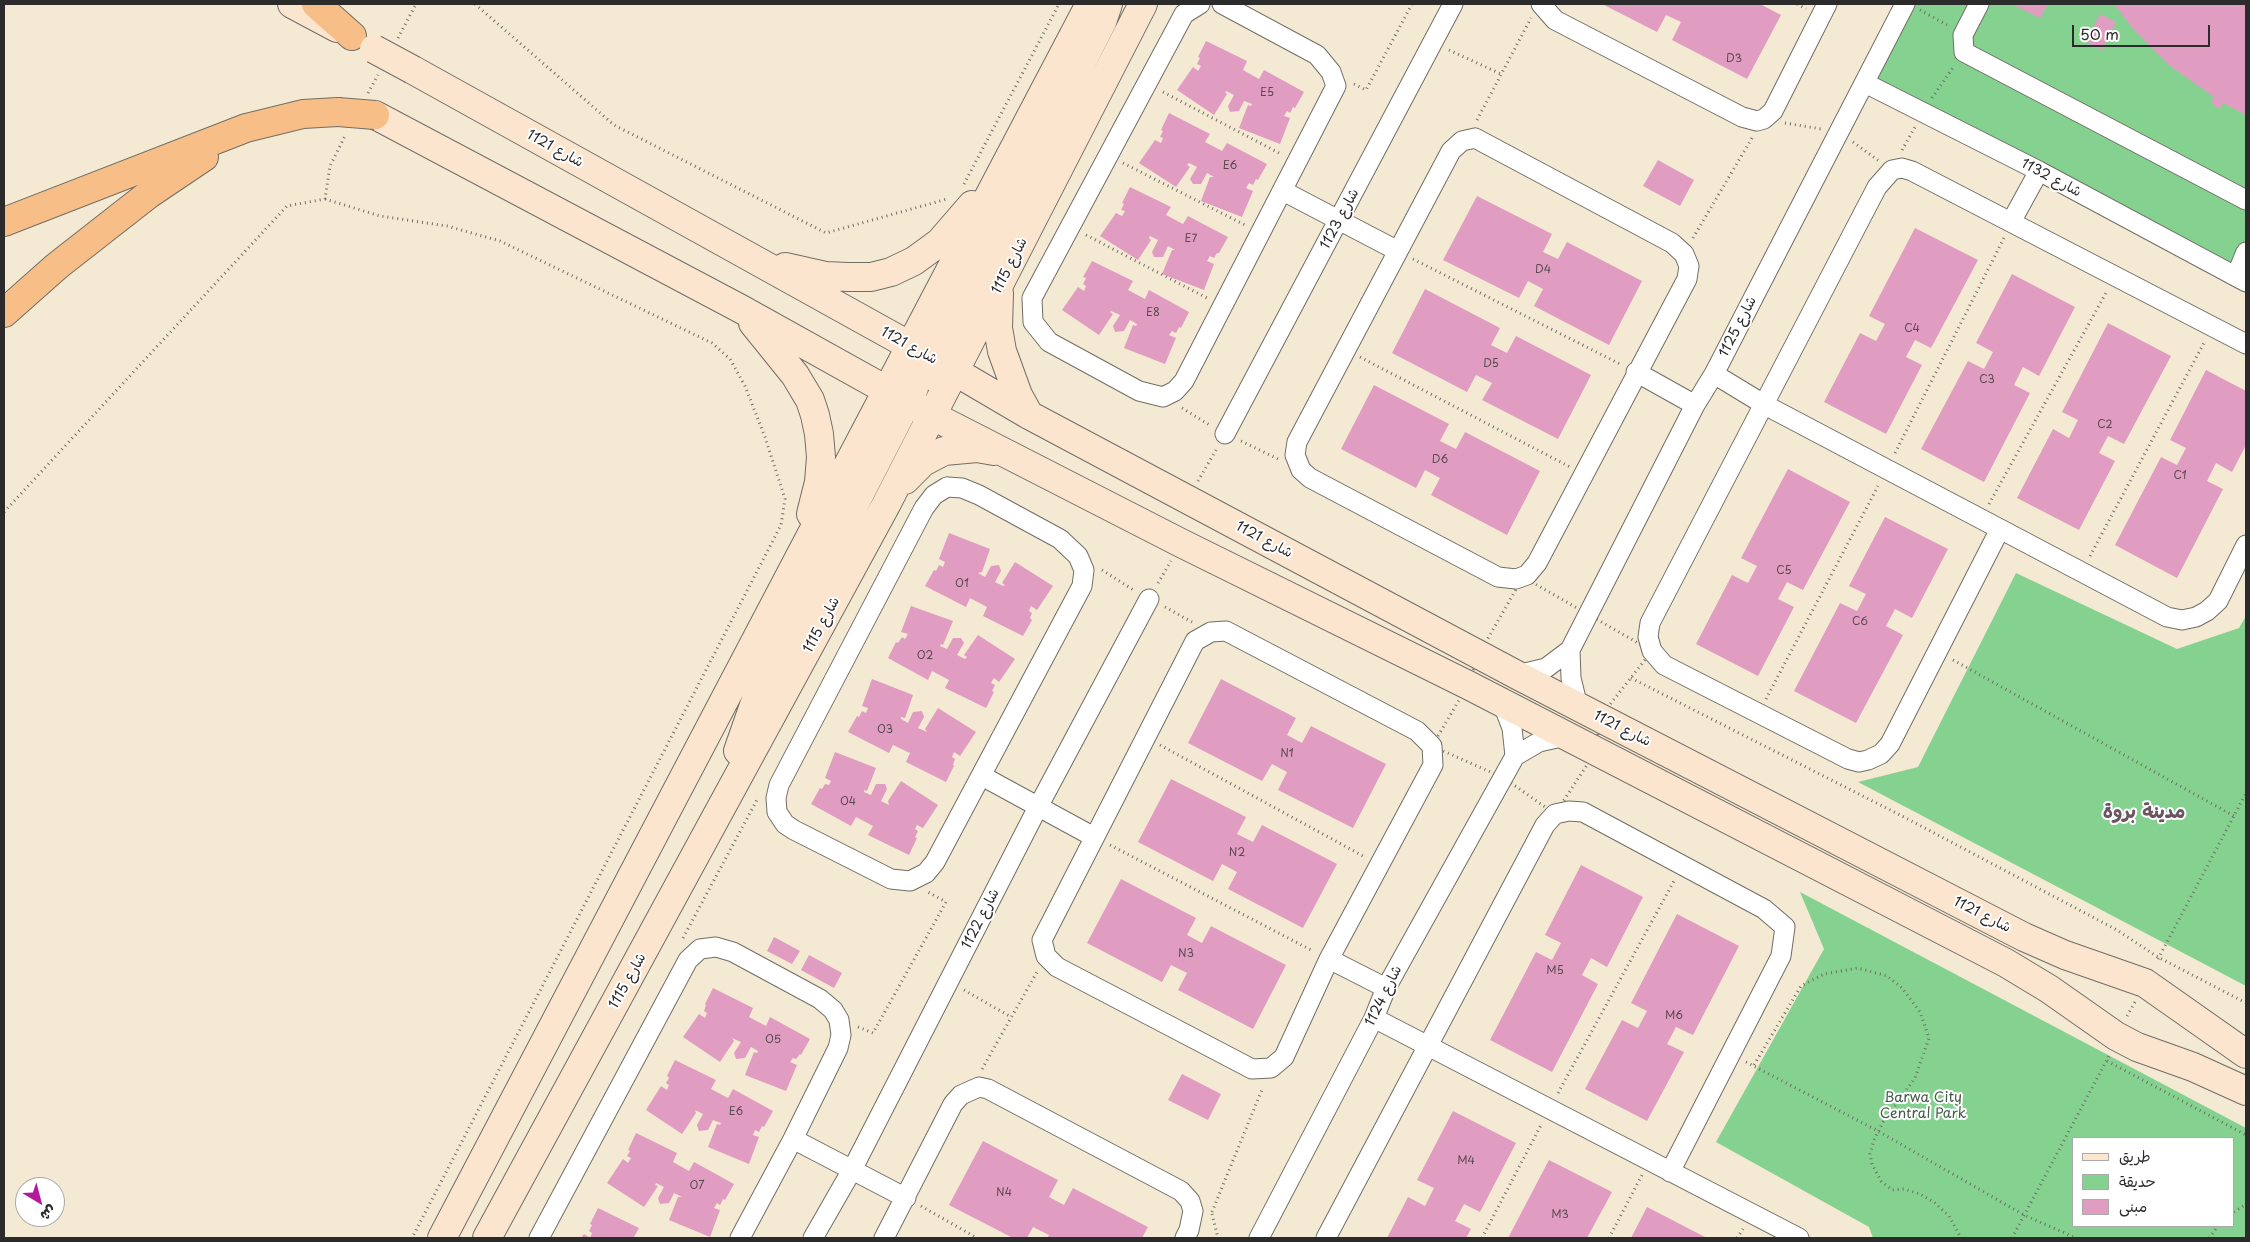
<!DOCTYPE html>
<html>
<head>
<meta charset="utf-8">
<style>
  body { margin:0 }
  #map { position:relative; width:2250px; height:1242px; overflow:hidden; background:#f4e9d3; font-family:"Playpen Sans","Playpen Sans Arabic",sans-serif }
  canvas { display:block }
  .frame { position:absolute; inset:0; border:5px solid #2b2b2b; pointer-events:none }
  .legend { position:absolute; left:2072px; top:1137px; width:162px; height:90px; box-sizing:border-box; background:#fff; border:1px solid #aaa; margin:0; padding:6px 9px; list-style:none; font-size:15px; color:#2b2b2b }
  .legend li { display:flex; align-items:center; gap:10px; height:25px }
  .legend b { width:25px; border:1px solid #aaa }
  .north { position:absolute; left:15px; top:1177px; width:50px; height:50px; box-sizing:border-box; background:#fff; border:1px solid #aaa; border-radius:50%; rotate:143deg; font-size:14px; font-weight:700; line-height:20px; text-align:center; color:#2b2b2b }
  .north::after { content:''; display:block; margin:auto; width:18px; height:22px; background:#b5179e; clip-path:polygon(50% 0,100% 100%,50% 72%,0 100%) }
  .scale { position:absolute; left:2072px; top:25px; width:138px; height:22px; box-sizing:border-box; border:2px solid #2b2b2b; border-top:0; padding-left:6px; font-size:15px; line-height:18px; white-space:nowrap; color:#2b2b2b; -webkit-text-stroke:4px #fff; paint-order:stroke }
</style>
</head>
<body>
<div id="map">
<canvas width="2250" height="1242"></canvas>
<div class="frame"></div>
<ul class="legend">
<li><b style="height:6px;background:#fce5cf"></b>طريق</li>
<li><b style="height:14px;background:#85d290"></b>حديقة</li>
<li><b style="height:14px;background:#e19dc1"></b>مبنى</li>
</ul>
<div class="north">ش</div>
<div class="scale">50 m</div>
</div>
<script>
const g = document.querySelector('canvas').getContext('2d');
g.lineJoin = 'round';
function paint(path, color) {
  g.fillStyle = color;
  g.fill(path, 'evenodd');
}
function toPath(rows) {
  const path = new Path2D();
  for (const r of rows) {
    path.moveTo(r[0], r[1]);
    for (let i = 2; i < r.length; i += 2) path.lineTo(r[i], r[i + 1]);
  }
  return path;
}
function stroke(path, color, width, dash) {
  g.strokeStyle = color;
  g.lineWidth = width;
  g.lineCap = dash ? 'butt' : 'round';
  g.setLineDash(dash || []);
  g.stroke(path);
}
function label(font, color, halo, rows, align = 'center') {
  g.font = font + ' "Playpen Sans","Playpen Sans Arabic",sans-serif';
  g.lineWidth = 4;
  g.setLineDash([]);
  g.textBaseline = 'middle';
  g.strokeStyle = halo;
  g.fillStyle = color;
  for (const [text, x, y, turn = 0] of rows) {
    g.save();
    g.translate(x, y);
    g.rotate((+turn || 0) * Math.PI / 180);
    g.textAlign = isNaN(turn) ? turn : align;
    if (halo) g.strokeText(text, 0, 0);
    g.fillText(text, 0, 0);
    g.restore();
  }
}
paint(toPath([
  [1910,4,2246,4,2246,274,1865,83],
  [2016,573,2177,649,2239,628,2246,616,2246,986,1858,782,1918,767],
  [1800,892,2246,1128,2246,1238,1873,1238,1869,1227,1716,1142,1824,949],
  [2074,1138,2234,1138,2234,1226,2074,1226]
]), '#85d290');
paint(toPath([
  [1602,4,1760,4,1781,15,1747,79,1672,40,1681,22,1666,15,1657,32],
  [2011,4,2048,4,2040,18],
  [2114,4,2246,4,2246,115,2223,103,2220,109,2211,103,2214,97,2170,66,2134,30],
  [2100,14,2116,22,2102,50,2086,42],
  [1206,41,1247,61,1243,70,1259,79,1264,70,1304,92,1295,108,1293,107,1290,113,1287,111,1284,116,1290,118,1280,144,1239,128,1248,105,1251,106,1252,104,1244,101,1239,111,1230,112,1228,106,1234,95,1226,91,1225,92,1227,94,1214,115,1177,90,1193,67,1198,71,1201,66,1197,64,1200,58,1198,57],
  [1169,113,1210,134,1205,142,1222,151,1227,143,1267,164,1258,180,1256,179,1253,185,1249,183,1246,188,1253,191,1242,217,1201,201,1210,177,1214,177,1207,173,1201,184,1193,184,1190,179,1197,167,1189,163,1187,165,1190,167,1176,187,1139,163,1155,140,1161,143,1163,138,1160,137,1163,131,1161,130],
  [1658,160,1694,180,1680,206,1643,186],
  [1130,187,1171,207,1166,215,1183,224,1188,216,1228,237,1219,253,1217,253,1214,258,1210,256,1207,261,1214,264,1204,290,1162,274,1172,250,1175,250,1168,246,1163,257,1154,257,1152,252,1158,240,1150,236,1149,238,1151,240,1138,260,1100,236,1116,213,1122,216,1125,211,1121,210,1124,204,1122,203],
  [1477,196,1552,234,1543,252,1558,259,1567,242,1642,281,1609,345,1534,306,1543,289,1528,281,1519,298,1443,260],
  [1915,228,1978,260,1931,348,1915,340,1906,357,1922,365,1886,434,1824,402,1860,333,1876,341,1885,324,1869,316],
  [1092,261,1133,281,1128,290,1145,299,1149,290,1189,312,1181,328,1179,327,1176,333,1172,331,1169,335,1176,338,1165,364,1124,348,1133,325,1136,326,1137,324,1130,320,1124,331,1115,332,1113,326,1120,315,1111,311,1110,312,1113,314,1099,335,1062,310,1078,287,1084,291,1086,286,1083,284,1086,278,1083,277],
  [2012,274,2075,307,2039,376,2023,367,2014,385,2030,393,1984,482,1921,449,1968,361,1984,369,1993,352,1976,343],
  [1425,289,1500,328,1491,345,1507,353,1516,336,1591,375,1558,439,1482,400,1492,383,1476,375,1467,392,1392,353],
  [2108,323,2171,356,2124,444,2108,436,2099,453,2115,461,2079,530,2017,498,2053,429,2069,438,2078,420,2062,412],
  [2206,370,2246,391,2246,445,2232,472,2216,463,2207,481,2223,489,2177,578,2115,545,2161,457,2177,465,2186,448,2170,440],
  [1374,385,1449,424,1440,441,1456,449,1465,432,1540,471,1507,535,1431,495,1440,478,1425,470,1416,488,1341,449],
  [1788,469,1850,502,1803,590,1787,582,1778,599,1794,607,1758,676,1696,644,1732,575,1748,583,1757,566,1741,558],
  [1885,517,1948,549,1912,618,1895,609,1886,626,1903,635,1856,723,1794,691,1840,603,1857,611,1866,594,1849,586],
  [949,533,990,549,982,572,978,573,985,577,991,566,999,565,1001,571,995,582,1003,586,1005,585,1002,583,1015,562,1053,586,1037,610,1031,606,1029,611,1032,613,1030,618,1032,620,1023,636,983,616,987,607,970,598,966,607,925,586,934,570,936,571,939,565,943,567,945,562,939,559],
  [911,606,953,621,943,645,941,644,940,646,947,649,953,638,961,638,964,643,957,655,965,659,967,657,964,655,978,635,1015,659,999,682,994,678,991,683,995,685,992,691,994,692,986,708,945,688,949,680,932,671,928,680,888,658,896,642,898,643,902,637,905,639,908,634,901,632],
  [872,679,913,695,905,718,901,717,901,719,908,723,913,712,922,711,924,717,918,728,927,732,925,729,938,708,976,732,960,756,954,752,952,757,955,759,953,765,954,766,946,782,906,762,910,753,893,745,889,753,848,732,857,716,859,717,862,711,866,713,868,708,862,706],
  [1221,679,1296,718,1287,735,1302,743,1311,726,1386,764,1353,828,1278,790,1287,772,1272,764,1262,781,1188,743],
  [835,752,876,768,867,791,864,790,864,792,871,795,876,784,885,784,887,789,881,801,889,805,888,801,901,781,938,805,923,828,917,825,915,829,918,831,915,837,917,838,909,855,868,835,873,826,856,817,851,826,811,804,820,788,822,789,825,784,829,785,831,781,825,778],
  [1171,779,1246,817,1237,834,1253,842,1262,825,1337,864,1303,928,1228,889,1237,872,1222,864,1213,881,1138,842],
  [1581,865,1643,897,1607,967,1591,958,1582,975,1598,984,1552,1072,1490,1040,1536,952,1552,960,1561,943,1545,935],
  [1121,879,1196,918,1187,935,1202,943,1211,926,1286,965,1253,1029,1178,990,1187,973,1171,965,1162,982,1087,943],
  [1677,914,1739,946,1693,1035,1676,1027,1667,1044,1684,1052,1647,1121,1585,1089,1622,1020,1638,1028,1647,1011,1631,1003],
  [774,937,800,951,792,964,767,951],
  [809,955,842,973,834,988,801,970],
  [713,988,753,1008,749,1017,766,1026,770,1017,810,1039,801,1055,800,1054,796,1059,793,1058,790,1062,797,1065,786,1091,745,1075,754,1052,757,1053,758,1051,751,1047,745,1058,736,1059,734,1053,741,1042,732,1038,734,1041,720,1062,683,1037,699,1014,705,1018,707,1013,704,1011,706,1005,705,1004],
  [675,1060,716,1080,711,1089,728,1098,733,1089,773,1111,764,1127,762,1126,759,1132,755,1130,753,1135,759,1137,749,1164,708,1147,717,1124,720,1125,721,1123,713,1120,708,1130,699,1131,697,1125,703,1114,695,1110,696,1113,682,1134,646,1110,661,1086,667,1090,669,1085,666,1083,669,1078,667,1076],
  [1182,1074,1221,1094,1208,1120,1168,1100],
  [1453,1111,1516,1143,1480,1212,1464,1204,1455,1221,1471,1229,1466,1238,1387,1238,1408,1197,1425,1206,1434,1188,1417,1180],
  [636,1133,677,1153,673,1162,689,1171,694,1162,734,1184,725,1200,723,1199,720,1205,717,1203,714,1208,720,1210,710,1237,669,1220,678,1197,682,1197,674,1193,669,1203,660,1204,658,1198,664,1187,656,1183,655,1185,658,1186,644,1207,607,1183,623,1159,628,1163,631,1158,627,1156,630,1151,628,1150],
  [983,1141,1058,1180,1049,1197,1064,1205,1073,1188,1148,1227,1142,1238,1047,1238,1049,1235,1033,1227,1027,1238,1013,1238,949,1205],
  [1549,1160,1612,1192,1587,1238,1508,1238],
  [1647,1207,1707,1238,1631,1238],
  [598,1208,639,1228,634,1237,637,1238,581,1238,584,1234,590,1238,592,1233,589,1231,592,1225,590,1224]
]), '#e19dc1');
const street = toPath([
  [1200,4,1184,14,1032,298,1033,322,1049,342,1139,391,1163,397,1175,391,1184,381,1336,86,1331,72,1317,55,1222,4],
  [1541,4,1555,20,1742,117,1757,121,1764,119,1773,111,1827,4],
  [1979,4,1963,35,1964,52,2246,200],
  [1865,83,2039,171,2246,282],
  [1475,138,1672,243,1684,254,1689,266,1687,279,1537,563,1527,575,1516,579,1498,577,1310,478,1301,470,1295,455,1297,442,1451,151,1462,141,1475,138],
  [1283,191,1398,251],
  [2011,222,2039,171],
  [2236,276,2246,252],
  [1636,372,1695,405],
  [1714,374,1765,405,2167,617,2182,620,2196,617,2207,611,2218,601,2246,545],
  [1225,434,1453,4],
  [947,487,962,488,979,495,1060,539,1078,556,1084,570,1082,586,935,862,926,873,910,881,891,879,794,830,785,824,777,812,776,798,779,785,924,508,934,495,947,487],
  [2000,529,1890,744,1881,754,1868,760,1859,762,1848,759,1664,665,1652,651,1648,637,1650,623,1877,187,1892,170,1902,168,1912,171,2246,344],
  [1226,631,1417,731,1432,746,1433,765,1329,959,1284,1057,1271,1068,1252,1069,1057,967,1046,956,1042,940,1195,641,1211,632,1226,631],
  [1570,650,1571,678,1578,707],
  [1517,675,1546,668,1570,650,1695,405,1714,374,1905,4],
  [1502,702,1512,728,1515,756],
  [982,776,1094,837],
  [1329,959,1386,988],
  [1374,1018,1799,1238],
  [793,1139,906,1198],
  [539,1238,688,960,700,949,716,947,733,952,820,999,833,1010,839,1020,841,1035,838,1048,793,1139,740,1238],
  [813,1238,852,1170,1038,807,1149,599],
  [884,1238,953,1104,961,1095,979,1087,988,1089,1181,1191,1190,1201,1193,1211,1189,1230,1185,1238],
  [1259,1238,1374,1018,1386,988,1515,756,1539,742,1566,736],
  [1326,1238,1545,825,1555,814,1569,811,1583,812,1764,909,1785,927,1781,956,1670,1172]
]);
const secondary = toPath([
  [292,4,337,28],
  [413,70,932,358,1029,415,1517,675,2024,937,2065,955,2145,983,2246,1054],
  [375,115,741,309,933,416,1181,543,1468,685,2006,963,2049,989,2116,1036,2137,1047,2193,1067,2246,1091],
  [785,267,825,276,848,277,871,277,891,272,914,261,940,242,972,205],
  [999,293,998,328,1002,351,1018,395,1029,415],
  [753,323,795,375,810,400,815,415,819,434,821,457,819,482,811,514],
  [926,376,932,358,1102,22,1108,4],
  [905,480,923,462,944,451,977,448,994,451],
  [738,751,760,688,914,388,916,362,911,347],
  [442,1238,1090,4],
  [487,1238,887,503,1143,4]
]);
const highway = toPath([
  [316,4,352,36],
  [4,222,246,128,303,114,338,112],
  [4,313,57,266,149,194,204,157]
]);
stroke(street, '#716e66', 21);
stroke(secondary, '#716e66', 30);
stroke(highway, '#716e66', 30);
stroke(toPath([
  [475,4,614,125,826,233,947,199],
  [1797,4,1806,9],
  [1920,10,1947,25],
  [398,38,416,4],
  [1449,50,1501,74],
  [1354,84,1366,90,1412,4],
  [1163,92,1281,154],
  [368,93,378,75],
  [1932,98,1954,66],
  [1477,120,1531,18],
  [1785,123,1821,129],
  [1853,142,1879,161],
  [1902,150,1915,127],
  [1123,163,1245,225],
  [964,184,1059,4],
  [325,199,380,216,447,226,500,241,712,343,730,359,745,386,765,437,785,499,781,525,412,1238],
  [1086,235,1207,298],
  [1693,238,1752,138],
  [1413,259,1620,364],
  [1360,357,1570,467],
  [1182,408,1211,426],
  [1241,441,1278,459],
  [1895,453,2004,238],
  [1198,481,1216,450],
  [1989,504,2107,291],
  [4,512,287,206,325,199,330,166,346,134],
  [2090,556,2205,341],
  [1102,570,1135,591],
  [1523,577,1652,651,1600,717,1596,751,1555,814,1504,778,1432,746,1468,685,1479,654,1523,577],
  [1158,583,1171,561],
  [1165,607,1192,622],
  [1953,660,2234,816],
  [1631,678,1904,817,2117,930,2158,957,2246,1003],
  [1766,699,1878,486],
  [1160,745,1363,856],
  [1110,845,1313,951],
  [683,938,758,798],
  [2158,959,2246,793],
  [964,990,1011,1017],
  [2127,1016,2135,1002],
  [858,1027,873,1033,946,902,928,892],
  [2107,1061,2246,1135],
  [1746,1062,1878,1131,2024,1215,2076,1238],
  [1754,1065,1801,986,1824,974,1858,968,1887,976,1902,988,1920,1012,1929,1038,1915,1078,1883,1122,1874,1140,1870,1154,1872,1164,1881,1181,1892,1190,1904,1189,1920,1194,1935,1203,1949,1216,1961,1238],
  [982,1069,1037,972],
  [1558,1093,1674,881],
  [921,1206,977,1238],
  [1212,1212,1263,1087],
  [2234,1212,2246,1204],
  [1212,1214,1218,1238],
  [1482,1238,1541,1125],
  [1609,1238,1642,1175],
  [1737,1238,1743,1229],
  [2012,1238,2109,1056],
  [2209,1238,2218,1226]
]), '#716e66', 3, [1, 4]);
stroke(street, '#fff', 19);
stroke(secondary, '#fce5cf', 28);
stroke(highway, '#f7be88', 28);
const secondaryBridge = toPath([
  [374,49,413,70]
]);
const highwayBridge = toPath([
  [338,112,375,115]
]);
stroke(secondaryBridge, '#716e66', 30, []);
stroke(highwayBridge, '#716e66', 30, []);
stroke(secondaryBridge, '#fce5cf', 28);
stroke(highwayBridge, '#f7be88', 28);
label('11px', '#584850', null, [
  ["D3",1734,59],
  ["E5",1267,93],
  ["E6",1230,166],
  ["E7",1191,239],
  ["D4",1543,270],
  ["E8",1153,313],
  ["C4",1912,329],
  ["D5",1491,364],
  ["C3",1987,380],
  ["C2",2105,425],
  ["D6",1440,460],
  ["C1",2180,476],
  ["C5",1784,571],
  ["O1",962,584],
  ["C6",1860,622],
  ["O2",925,656],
  ["O3",885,730],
  ["N1",1287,754],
  ["O4",848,802],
  ["N2",1237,853],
  ["N3",1186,954],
  ["M5",1555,971],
  ["M6",1674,1016],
  ["O5",773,1040],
  ["E6",736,1112],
  ["M4",1466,1161],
  ["O7",697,1186],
  ["N4",1004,1193],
  ["M3",1560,1215]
]);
label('14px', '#2b2b2b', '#fff', [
  ["شارع 1121",555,149,29],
  ["شارع 1132",2051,178,28],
  ["شارع 1123",1340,219,-62],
  ["شارع 1115",1010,266,-63],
  ["شارع 1125",1738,327,-63],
  ["شارع 1121",909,346,29],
  ["شارع 1121",1264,540,28],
  ["شارع 1115",822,625,-62],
  ["شارع 1121",1622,729,27],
  ["شارع 1121",1982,915,27],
  ["شارع 1122",981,919,-63],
  ["شارع 1115",628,981,-61],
  ["شارع 1124",1384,996,-64]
]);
label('14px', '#465d49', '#fff', [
  ["Barwa City",1923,1098],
  ["Central Park",1923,1114]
]);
label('bold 19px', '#6b5360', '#fff', [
  ["مدينة بروة",2144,813]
]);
</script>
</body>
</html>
